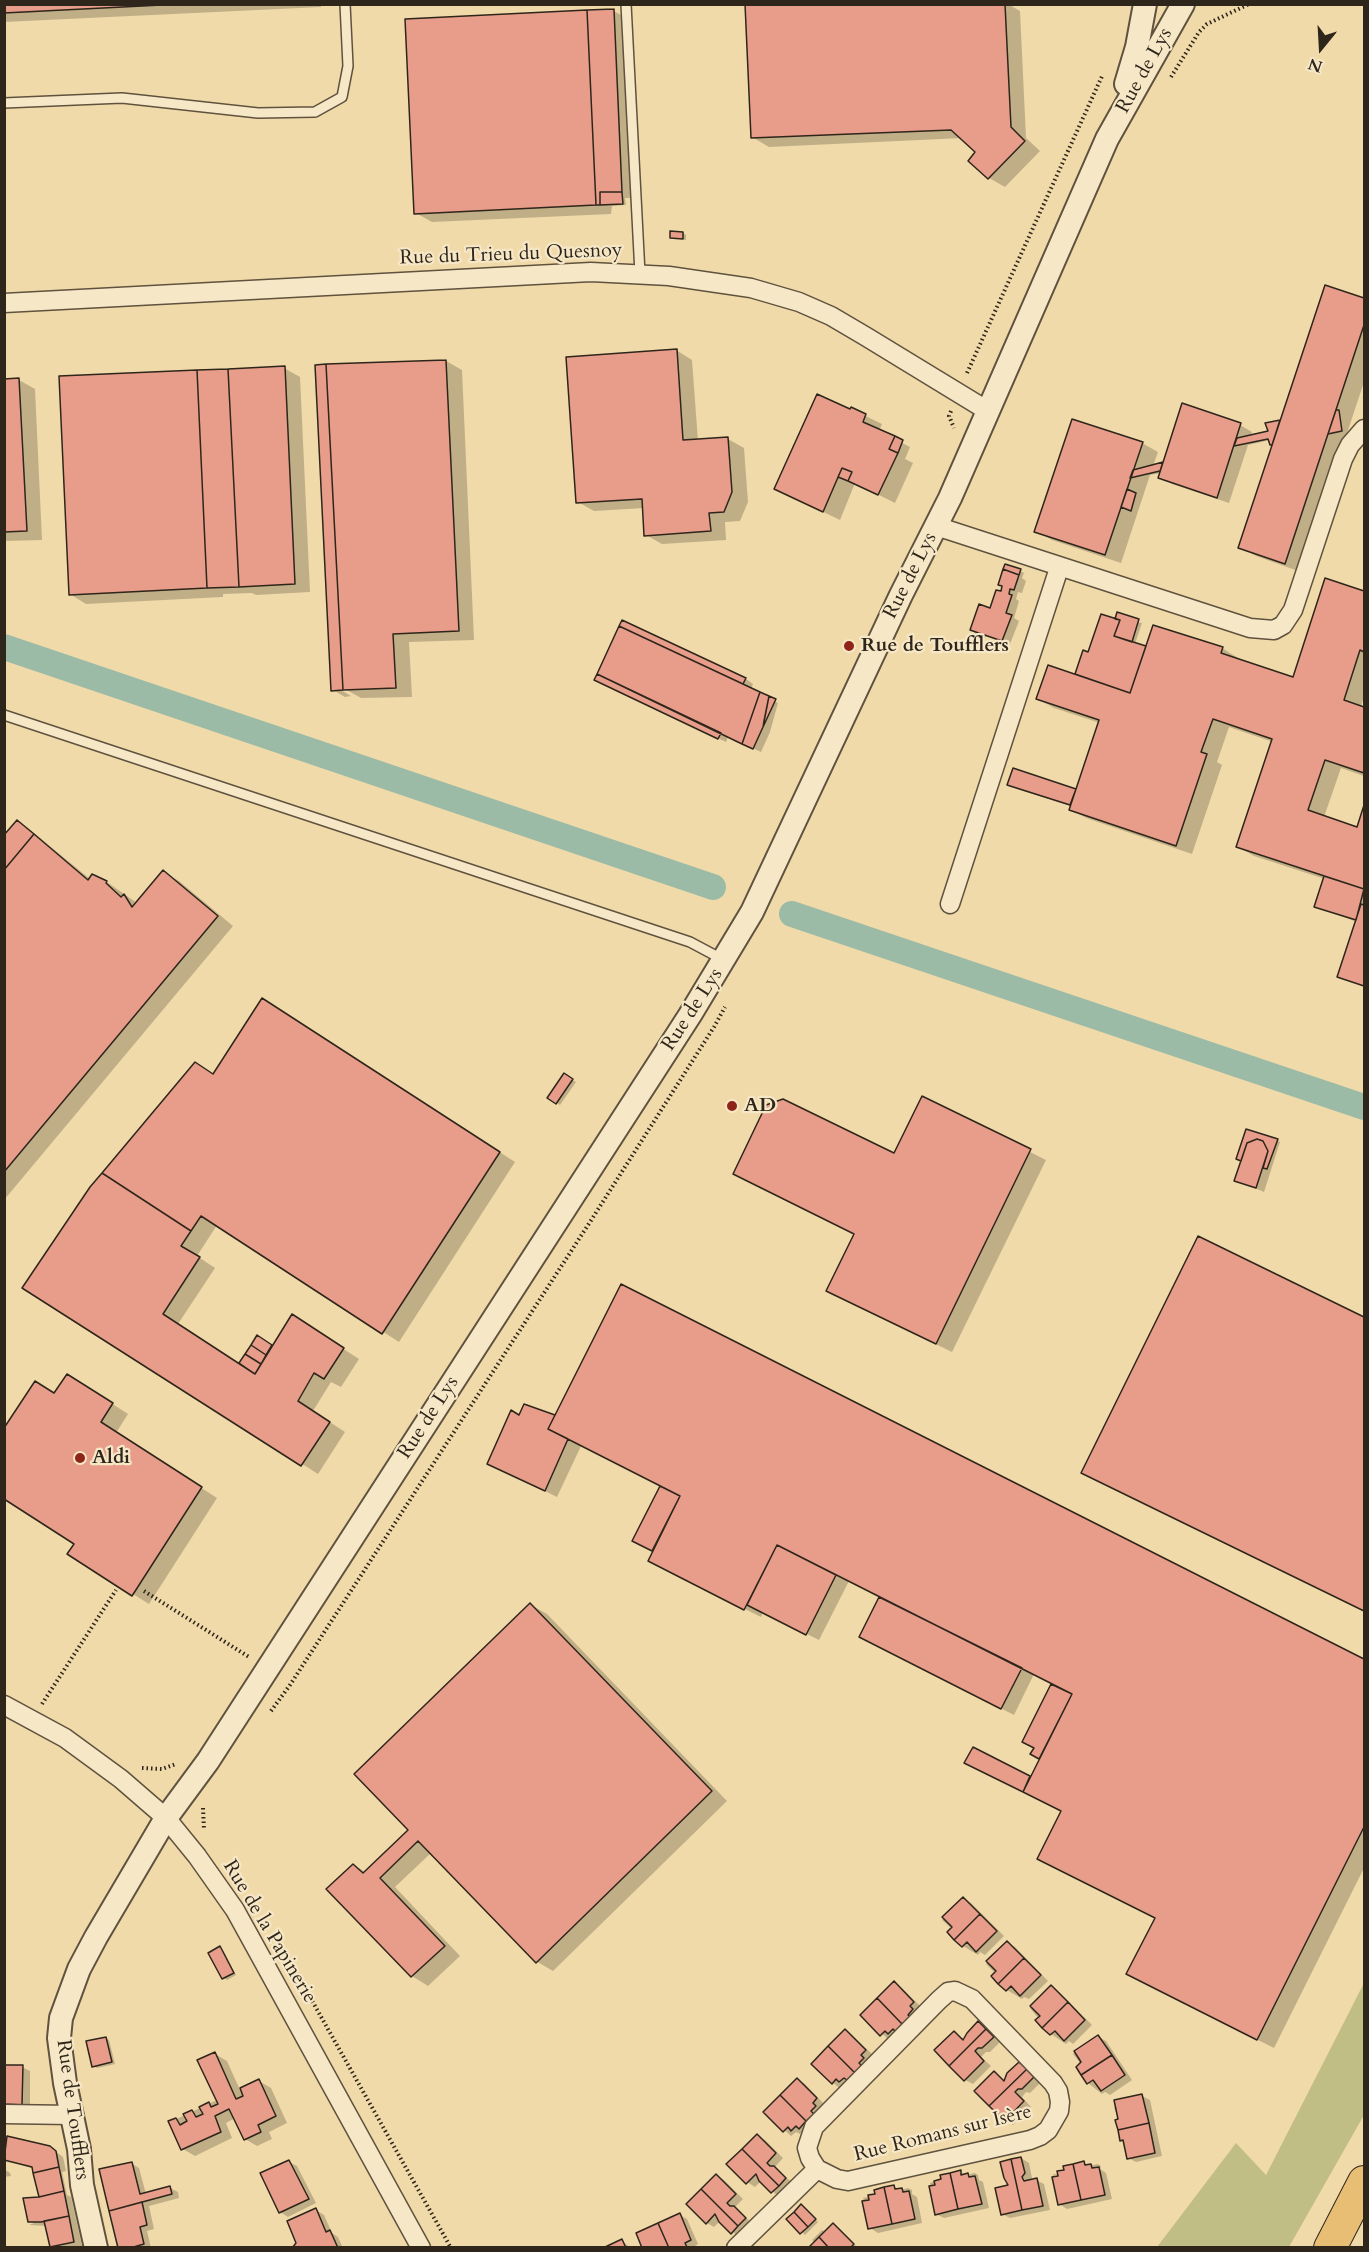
<!DOCTYPE html>
<html>
<head>
<meta charset="utf-8">
<style>
  body { margin:0 }
  #map { position:relative; width:1369px; height:2252px; overflow:hidden; background:#f1daa9; font-family:Cardo,serif }
  canvas { display:block }
  .frame { position:absolute; inset:0; border:6px solid #2e251b; pointer-events:none }
  .north { position:absolute; left:1291px; top:18px; width:60px; height:60px; -webkit-text-stroke:4px #f6e7c7; paint-order:stroke; rotate:198deg; font-size:16px; font-weight:700; line-height:24px; text-align:center; color:#2e251b }
  .north::after { content:''; display:block; margin:auto; width:21px; height:27px; background:#2e251b; clip-path:polygon(50% 0,100% 100%,50% 72%,0 100%) }
</style>
</head>
<body>
<div id="map">
<canvas width="1369" height="2252"></canvas>
<div class="frame"></div>
<div class="north">N</div>
</div>
<script>
const g = document.querySelector('canvas').getContext('2d');
g.lineJoin = 'round';
function paint(path, color) {
  g.fillStyle = color;
  g.fill(path, 'evenodd');
}
function toPath(rows) {
  const path = new Path2D();
  for (const r of rows) {
    path.moveTo(r[0], r[1]);
    for (let i = 2; i < r.length; i += 2) path.lineTo(r[i], r[i + 1]);
  }
  return path;
}
function stroke(path, color, width, dash) {
  g.strokeStyle = color;
  g.lineWidth = width;
  g.lineCap = dash ? 'butt' : 'round';
  g.setLineDash(dash || []);
  g.stroke(path);
}
function label(font, color, halo, rows, align = 'center') {
  g.font = font + ' Cardo,serif';
  g.lineWidth = 4.5;
  g.setLineDash([]);
  g.textBaseline = 'middle';
  g.strokeStyle = halo;
  g.fillStyle = color;
  for (const [text, x, y, turn = 0] of rows) {
    g.save();
    g.translate(x, y);
    g.rotate((+turn || 0) * Math.PI / 180);
    g.textAlign = isNaN(turn) ? turn : align;
    if (halo) g.strokeText(text, 0, 0);
    g.fillText(text, 0, 0);
    g.restore();
  }
}
paint(toPath([
  [1364,1983,1364,2115,1289,2247,1157,2247,1236,2143,1266,2175]
]), '#c0be84');
paint(toPath([
  [4,4,321,4,321,7,4,22],
  [747,4,1008,4,1020,11,1026,138,1040,151,1005,187,989,178,970,160,977,152,963,138,769,147,752,137],
  [614,11,626,18,634,198,625,198,626,205,612,206,611,214,432,222,416,213],
  [683,233,686,235,686,240,671,237],
  [1326,287,1364,300,1364,382,1301,572,1256,556,1240,547,1272,448,1270,440,1248,445,1229,503,1172,484,1160,477,1161,473,1150,475,1121,563,1052,540,1036,531,1073,421,1142,443,1158,452,1153,466,1163,465,1183,405,1240,425,1252,432,1251,436,1269,432,1267,424,1281,422],
  [1140,444,1143,444,1132,477,1129,476],
  [676,350,692,360,698,441,728,439,744,448,748,502,740,521,725,522,726,540,662,544,646,535,644,508,594,511,578,502],
  [446,361,462,370,474,640,409,642,412,697,361,698,338,685,337,688,351,696,345,697,333,690],
  [284,368,300,377,310,592,256,595,252,593,223,594,223,597,86,604,70,594],
  [4,380,19,380,35,389,42,540,4,541],
  [851,409,882,424,879,431,910,447,905,459,913,463,895,503,855,483,840,520,776,489],
  [1020,571,1024,573,1022,578,1026,581,1022,593,1018,592,1016,599,1019,601,1014,618,1019,621,1010,644,986,636,982,643,972,639,975,631,1002,592],
  [1326,580,1364,593,1364,696,1361,707,1364,708,1364,776,1341,768,1324,817,1358,828,1364,809,1364,987,1339,976,1357,922,1316,907,1325,879,1254,856,1238,847,1273,742,1229,727,1217,762,1222,765,1192,854,1086,818,1070,809,1071,806,1017,789,1009,784,1077,791,1100,723,1054,708,1038,699,1076,676,1084,652,1089,654,1116,620,1142,623,1135,644,1147,648,1222,648,1238,658,1237,660,1294,679],
  [623,622,746,679,753,684,751,689,778,703,770,732,761,752,728,737,726,742,595,680],
  [17,822,29,829,90,879,93,876,107,882,137,903,163,872,179,881,233,926,4,1200,4,837],
  [278,1009,515,1162,399,1342,217,1225,197,1256,215,1268,178,1324,240,1364,257,1337,273,1347,308,1326,359,1359,341,1387,331,1382,313,1411,345,1432,318,1474,24,1287,214,1075],
  [564,1075,576,1082,560,1105,549,1098],
  [922,1098,1046,1160,952,1352,844,1300,856,1234,734,1174,894,1155],
  [1277,1140,1280,1142,1264,1192,1236,1180],
  [1199,1238,1364,1318,1364,1611,1099,1481],
  [622,1286,1364,1661,1364,1868,1274,2048,1144,1983,1156,1918,1062,1812,974,1766,973,1749,1031,1778,1041,1759,1032,1754,1035,1747,1024,1741,1053,1684,1034,1674,1014,1715,872,1644,861,1637,881,1597,849,1581,819,1640,763,1612,761,1617,665,1569,654,1551,634,1540,661,1486,581,1446,557,1497,489,1464,525,1406,556,1417],
  [83,1385,128,1414,116,1433,217,1498,149,1604,69,1554,76,1543,55,1395],
  [531,1605,547,1614,727,1801,553,1971,536,1961,432,1852,395,1887,460,1956,428,1986,412,1976,354,1865,365,1872,410,1830],
  [963,1899,971,1903,1004,1936,985,1955,980,1952,978,1955,963,1946,952,1929,942,1920],
  [1007,1943,1015,1947,1048,1981,1029,1999,1024,1997,1022,1999,1007,1990,996,1974,986,1964],
  [220,1948,223,1950,236,1975,227,1980,224,1978],
  [894,1983,902,1988,921,2007,888,2039,862,2015],
  [1051,1987,1059,1992,1092,2025,1073,2044,1069,2041,1066,2044,1051,2034,1030,2008],
  [979,2023,986,2027,1000,2042,990,2052,986,2052,981,2057,991,2066,973,2084,965,2080,954,2033,965,2040],
  [846,2031,853,2036,873,2055,848,2086,844,2083,839,2088,813,2064],
  [1098,2037,1106,2041,1132,2080,1110,2095,1105,2092,1102,2094,1088,2083,1081,2064,1073,2054],
  [106,2038,109,2040,115,2064,97,2068,93,2066],
  [215,2054,227,2061,240,2090,259,2081,271,2088,287,2123,269,2132,272,2139,257,2146,245,2139,235,2118,226,2123,232,2138,195,2156,183,2149,170,2122,215,2101,219,2103],
  [1019,2063,1027,2068,1041,2082,1030,2093,1026,2092,1022,2097,1031,2107,1013,2125,1006,2120,994,2073,1005,2081],
  [22,2067,30,2071,30,2108,4,2105,4,2081],
  [797,2080,805,2084,824,2104,819,2108,822,2111,804,2130,800,2134,796,2132,791,2136,765,2112],
  [1142,2096,1150,2100,1162,2156,1136,2162,1128,2158,1125,2142,1121,2140,1118,2119,1114,2107],
  [757,2136,765,2140,783,2158,774,2168,793,2183,779,2197,761,2181,755,2187,747,2182],
  [8,2138,49,2147,63,2157,66,2171,62,2172,67,2195,71,2197,82,2246,78,2248,51,2248,47,2226,29,2225,34,2223,29,2221,40,2198,34,2169,4,2159],
  [1021,2158,1029,2163,1032,2178,1030,2181,1036,2180,1044,2184,1050,2210,1010,2218,1002,2214],
  [289,2162,297,2166,316,2203,288,2217,280,2212],
  [131,2163,139,2168,146,2194,170,2188,178,2192,179,2198,149,2206,154,2229,147,2231,151,2248,119,2248],
  [1083,2163,1089,2166,1098,2164,1101,2166,1100,2169,1106,2173,1112,2199,1067,2209,1059,2204,1053,2174,1058,2174,1054,2175,1054,2178,1056,2178],
  [4,2169,10,2173,11,2176,4,2177],
  [960,2172,970,2177,970,2174,975,2173,978,2175,979,2180,983,2182,989,2208,944,2218,936,2214,930,2183],
  [717,2176,724,2180,743,2199,734,2208,752,2223,739,2237,720,2221,714,2227,707,2223],
  [894,2187,900,2190,908,2188,912,2190,912,2194,917,2197,922,2223,878,2233,870,2228,863,2198,876,2195],
  [805,2208,818,2222,805,2235,788,2219],
  [316,2210,324,2215,332,2233,338,2237,343,2248,294,2248],
  [680,2215,687,2219,698,2244,692,2248,644,2248],
  [834,2225,856,2246,811,2248,815,2243,812,2240,822,2230,826,2232],
  [622,2241,631,2248,607,2248]
]), '#0003');
stroke(toPath([
  [4,647,713,887],
  [792,914,1364,1107]
]), '#9bbba7', 26);
const building = toPath([
  [4,4,182,4,4,13,4,4],
  [745,4,1005,4,1011,127,1025,141,988,179,968,161,975,152,951,130,751,138,745,4],
  [614,9,622,192,600,192,600,205,596,205,587,10,614,9],
  [587,10,596,205,414,214,405,19,587,10],
  [600,192,622,192,623,204,600,205,600,192],
  [670,231,683,232,683,239,670,238,670,231],
  [1325,285,1364,298,1364,325,1285,564,1238,548,1325,285],
  [677,349,683,440,728,437,732,492,724,512,709,513,711,531,644,536,642,499,576,503,566,357,677,349],
  [446,360,459,631,393,634,396,688,343,690,326,364,446,360],
  [326,364,343,690,331,691,315,365,326,364],
  [285,366,295,584,239,587,228,369,285,366],
  [228,369,239,587,207,588,197,370,228,369],
  [197,370,207,588,69,595,59,376,197,370],
  [19,378,27,531,4,532,4,379,19,378],
  [817,394,850,409,851,407,866,414,863,422,895,436,889,449,898,453,878,495,848,481,852,472,842,468,823,512,774,489,817,394],
  [1182,403,1241,423,1217,498,1158,478,1182,403],
  [1336,410,1339,410,1342,431,1328,434,1336,410],
  [1072,419,1143,442,1105,555,1034,532,1072,419],
  [1280,420,1272,445,1270,445,1268,439,1234,446,1237,438,1268,431,1265,423,1280,420],
  [895,436,903,440,898,453,889,449,895,436],
  [1163,462,1160,471,1130,478,1133,470,1163,462],
  [842,468,852,472,848,481,838,477,842,468],
  [1127,489,1136,493,1131,511,1121,507,1127,489],
  [1005,564,1021,569,1019,575,1003,569,1005,564],
  [1003,569,1019,575,1014,590,1010,589,1009,594,1012,595,1006,613,1012,615,1002,641,970,630,979,604,990,608,996,590,1001,591,1002,586,998,585,1003,569],
  [1325,578,1364,591,1364,652,1360,650,1344,700,1364,707,1364,773,1325,760,1308,810,1357,827,1364,805,1364,889,1236,847,1272,739,1213,719,1201,752,1207,754,1176,846,1069,810,1099,720,1036,699,1048,665,1130,693,1153,625,1223,647,1221,653,1293,677,1325,578],
  [1117,612,1139,619,1132,642,1114,636,1120,620,1115,619,1117,612],
  [1101,614,1120,620,1114,636,1146,646,1130,693,1075,674,1083,650,1088,652,1101,614],
  [622,620,746,678,743,684,619,626,622,620],
  [619,626,760,692,742,744,597,674,619,626],
  [597,674,721,733,718,739,594,680,597,674],
  [760,692,769,696,763,727,753,749,742,744,760,692],
  [769,696,776,699,763,727,764,721,769,696],
  [1013,768,1076,789,1070,805,1007,785,1013,768],
  [17,820,34,834,4,870,4,835,17,820],
  [34,834,88,880,92,874,107,881,106,883,121,897,124,894,132,907,163,870,218,916,4,1172,4,870,34,834],
  [1324,876,1364,889,1356,920,1314,907,1324,876],
  [1361,904,1364,905,1364,986,1337,977,1361,904],
  [262,998,500,1152,382,1334,201,1216,191,1231,102,1173,195,1062,213,1074,262,998],
  [564,1073,573,1079,556,1104,547,1098,564,1073],
  [922,1096,1031,1149,936,1344,826,1291,854,1234,733,1174,766,1105,783,1099,894,1153,922,1096],
  [1246,1129,1278,1139,1267,1169,1263,1168,1268,1151,1263,1141,1257,1139,1247,1143,1241,1161,1236,1159,1246,1129],
  [1257,1139,1263,1141,1268,1151,1256,1188,1234,1181,1247,1143,1257,1139],
  [102,1173,191,1231,181,1246,200,1257,163,1314,255,1374,292,1314,344,1348,324,1379,314,1373,298,1401,330,1422,301,1466,22,1288,90,1187,102,1173],
  [1198,1236,1364,1317,1364,1611,1081,1473,1198,1236],
  [621,1284,1364,1659,1364,1827,1257,2040,1126,1974,1155,1918,1037,1859,1061,1811,1023,1792,1072,1694,777,1545,744,1610,648,1561,680,1496,548,1429,621,1284],
  [257,1335,272,1345,266,1355,251,1345,257,1335],
  [251,1345,266,1355,261,1364,245,1354,251,1345],
  [245,1354,261,1364,255,1374,239,1363,245,1354],
  [67,1374,113,1403,101,1422,202,1487,132,1596,67,1554,74,1544,4,1499,4,1428,35,1381,54,1393,67,1374],
  [524,1404,555,1415,548,1429,568,1439,545,1491,487,1464,511,1410,519,1415,524,1404],
  [660,1486,680,1496,652,1551,632,1541,660,1486],
  [777,1545,836,1575,806,1635,747,1605,777,1545],
  [879,1597,1022,1668,1001,1709,859,1637,879,1597],
  [530,1603,712,1791,536,1963,418,1841,380,1878,445,1946,411,1977,326,1889,353,1864,363,1873,408,1830,354,1774,530,1603],
  [1051,1684,1072,1694,1039,1759,1030,1754,1034,1748,1022,1742,1051,1684],
  [973,1747,1030,1776,1023,1792,964,1763,973,1747],
  [963,1897,980,1914,954,1940,947,1932,952,1927,942,1917,963,1897],
  [980,1914,997,1931,976,1952,967,1942,962,1947,954,1940,980,1914],
  [1007,1941,1024,1958,998,1984,991,1976,996,1971,986,1961,1007,1941],
  [220,1946,234,1973,222,1979,208,1953,220,1946],
  [1024,1958,1041,1975,1020,1996,1011,1986,1006,1991,998,1984,1024,1958],
  [894,1981,914,2002,910,2006,913,2009,908,2015,911,2017,903,2025,877,1998,894,1981],
  [1051,1985,1068,2002,1042,2028,1035,2020,1040,2016,1030,2006,1051,1985],
  [877,1998,903,2025,896,2032,893,2029,888,2034,885,2031,880,2036,860,2015,877,1998],
  [1068,2002,1085,2020,1064,2041,1055,2031,1050,2035,1042,2028,1068,2002],
  [978,2021,986,2029,949,2066,934,2050,954,2031,963,2040,967,2033,978,2021],
  [845,2029,866,2050,861,2055,864,2058,859,2063,862,2066,855,2073,828,2046,845,2029],
  [986,2029,994,2037,982,2048,978,2048,975,2051,984,2061,964,2081,949,2066,986,2029],
  [1098,2035,1112,2055,1081,2075,1076,2067,1081,2062,1074,2051,1098,2035],
  [106,2037,112,2062,92,2067,86,2041,106,2037],
  [828,2046,855,2073,847,2080,844,2078,839,2082,836,2079,832,2084,811,2064,828,2046],
  [215,2052,236,2099,243,2096,240,2088,259,2079,276,2116,258,2125,261,2132,244,2140,229,2109,215,2116,221,2132,181,2150,168,2121,176,2118,180,2125,187,2121,183,2114,192,2110,196,2117,203,2114,199,2107,209,2102,211,2107,218,2104,197,2060,215,2052],
  [1112,2055,1125,2075,1101,2091,1093,2080,1087,2084,1081,2075,1112,2055],
  [1019,2062,1027,2069,989,2106,974,2091,994,2071,1004,2081,1007,2073,1019,2062],
  [4,2065,23,2065,22,2105,4,2104,4,2065],
  [1027,2069,1034,2077,1022,2089,1018,2089,1015,2092,1024,2101,1005,2121,989,2106,1027,2069],
  [797,2078,817,2098,813,2103,816,2106,811,2111,814,2114,806,2121,780,2095,797,2078],
  [1142,2094,1149,2123,1118,2130,1115,2120,1118,2119,1114,2100,1142,2094],
  [780,2095,806,2121,799,2129,796,2126,791,2131,788,2127,783,2132,763,2112,780,2095],
  [1149,2123,1155,2153,1127,2159,1123,2140,1120,2141,1118,2130,1149,2123],
  [757,2134,776,2153,767,2163,770,2166,774,2166,786,2178,779,2186,742,2149,757,2134],
  [7,2136,50,2146,56,2151,59,2167,33,2173,32,2167,4,2160,7,2136],
  [742,2149,779,2186,771,2193,759,2181,756,2174,746,2184,726,2164,742,2149],
  [1021,2157,1025,2173,1022,2177,1024,2181,1037,2178,1043,2206,1022,2210,1011,2159,1021,2157],
  [1011,2159,1022,2210,1001,2215,995,2188,1008,2185,1004,2178,1000,2162,1011,2159],
  [289,2160,309,2199,279,2213,260,2173,289,2160],
  [1084,2161,1085,2165,1091,2164,1092,2168,1099,2167,1105,2195,1081,2200,1073,2164,1084,2161],
  [132,2162,140,2194,170,2186,172,2194,109,2211,99,2169,132,2162],
  [1073,2164,1081,2200,1058,2205,1052,2177,1058,2176,1057,2171,1064,2170,1063,2166,1073,2164],
  [59,2167,64,2191,39,2197,33,2173,59,2167],
  [961,2170,961,2175,968,2173,969,2177,975,2176,982,2204,958,2209,950,2173,961,2170],
  [950,2173,958,2209,935,2215,929,2186,935,2185,934,2181,941,2179,940,2175,950,2173],
  [716,2174,736,2194,727,2203,730,2206,734,2206,746,2218,738,2226,701,2189,716,2174],
  [894,2185,895,2189,902,2188,903,2192,909,2191,915,2219,892,2224,884,2187,894,2185],
  [884,2187,892,2224,868,2229,862,2201,869,2200,868,2195,875,2194,874,2190,884,2187],
  [701,2189,738,2226,731,2234,719,2222,715,2214,706,2224,686,2204,701,2189],
  [64,2191,69,2216,41,2222,28,2222,23,2198,39,2197,64,2191],
  [142,2202,147,2225,140,2227,144,2244,130,2248,118,2248,109,2211,142,2202],
  [801,2204,816,2219,808,2227,794,2212,801,2204],
  [316,2208,326,2232,330,2230,338,2248,292,2248,296,2243,287,2221,316,2208],
  [794,2212,808,2227,800,2234,786,2219,794,2212],
  [680,2213,691,2240,685,2243,687,2247,685,2248,669,2248,658,2223,680,2213],
  [69,2216,74,2242,50,2247,44,2221,69,2216],
  [658,2223,669,2248,642,2248,636,2233,658,2223],
  [833,2223,854,2244,850,2248,829,2248,819,2237,833,2223],
  [819,2237,829,2248,808,2248,819,2237],
  [622,2239,626,2248,603,2248,622,2239]
]);
paint(building, '#e79d8a');
stroke(building, '#2e251b', 1.5);
const service = toPath([
  [626,4,640,274],
  [4,103,122,98,258,113,315,112,342,97,348,66,345,4],
  [4,715,690,942,722,959]
]);
const minor = toPath([
  [4,303,591,272,669,276,751,288,799,302,831,316,865,336,988,411],
  [936,526,1250,628,1274,630,1283,625,1293,610,1343,459,1350,445,1364,429],
  [950,904,1059,568],
  [4,1705,65,1738,121,1779,166,1818,197,1856,235,1910,421,2248],
  [955,1991,972,1999,1053,2083,1058,2091,1060,2102,1059,2111,1048,2130,1040,2136,1030,2140,848,2181,837,2179,817,2169,810,2158,807,2148,814,2127,939,2000,948,1992,955,1991],
  [4,2114,72,2115],
  [736,2248,817,2169]
]);
const tertiary = toPath([
  [1126,84,1137,47,1145,4],
  [96,2248,82,2185,79,2149,65,2083,59,2038,61,2018,79,1969,96,1937,166,1818,208,1761,690,1015,752,912,901,595,950,498,1107,139,1183,4]
]);
const trunk = toPath([
  [1330,2248,1364,2182]
]);
stroke(service, '#5f523e', 12);
stroke(minor, '#5f523e', 21);
stroke(tertiary, '#5f523e', 26);
stroke(trunk, '#2e251b', 34);
stroke(toPath([
  [1171,77,1199,32,1207,24,1249,4],
  [967,373,1103,74],
  [951,411,949,416,954,428],
  [144,1591,249,1657],
  [42,1704,116,1590],
  [271,1711,290,1685,590,1222,714,1027,725,1007],
  [142,1768,162,1769,176,1764],
  [203,1808,204,1830],
  [288,1958,451,2248]
]), '#2e251b', 4, [1.5, 3]);
stroke(service, '#f6e7c7', 9);
stroke(minor, '#f6e7c7', 18);
stroke(tertiary, '#f6e7c7', 22);
stroke(trunk, '#e8bd74', 32);
for (const [x, y, r, color] of [
  [849,646,6,"#8f2418"],
  [732,1106,6,"#8f2418"],
  [80,1458,6,"#8f2418"]
]) {
  const dot = new Path2D();
  dot.arc(x, y, r, 0, 2 * Math.PI);
  g.fillStyle = color;
  g.fill(dot);
  stroke(dot, '#f6e7c7', 2);
}
label('20px', '#2e251b', '#f6e7c7', [
  ["Rue de Lys",1145,71,-61],
  ["Rue du Trieu du Quesnoy",511,255,-2],
  ["Rue de Lys",911,576,-63],
  ["Rue de Lys",693,1010,-57],
  ["Rue de Lys",429,1418,-57],
  ["Rue de la Papinerie",269,1932,59],
  ["Rue de Toufflers",72,2110,82],
  ["Rue Romans sur Isère",943,2134,-14]
]);
label('bold 20px', '#2e251b', '#f6e7c7', [
  ["Rue de Toufflers",861,646],
  ["AD",744,1106],
  ["Aldi",92,1458]
], 'left');
</script>
</body>
</html>
